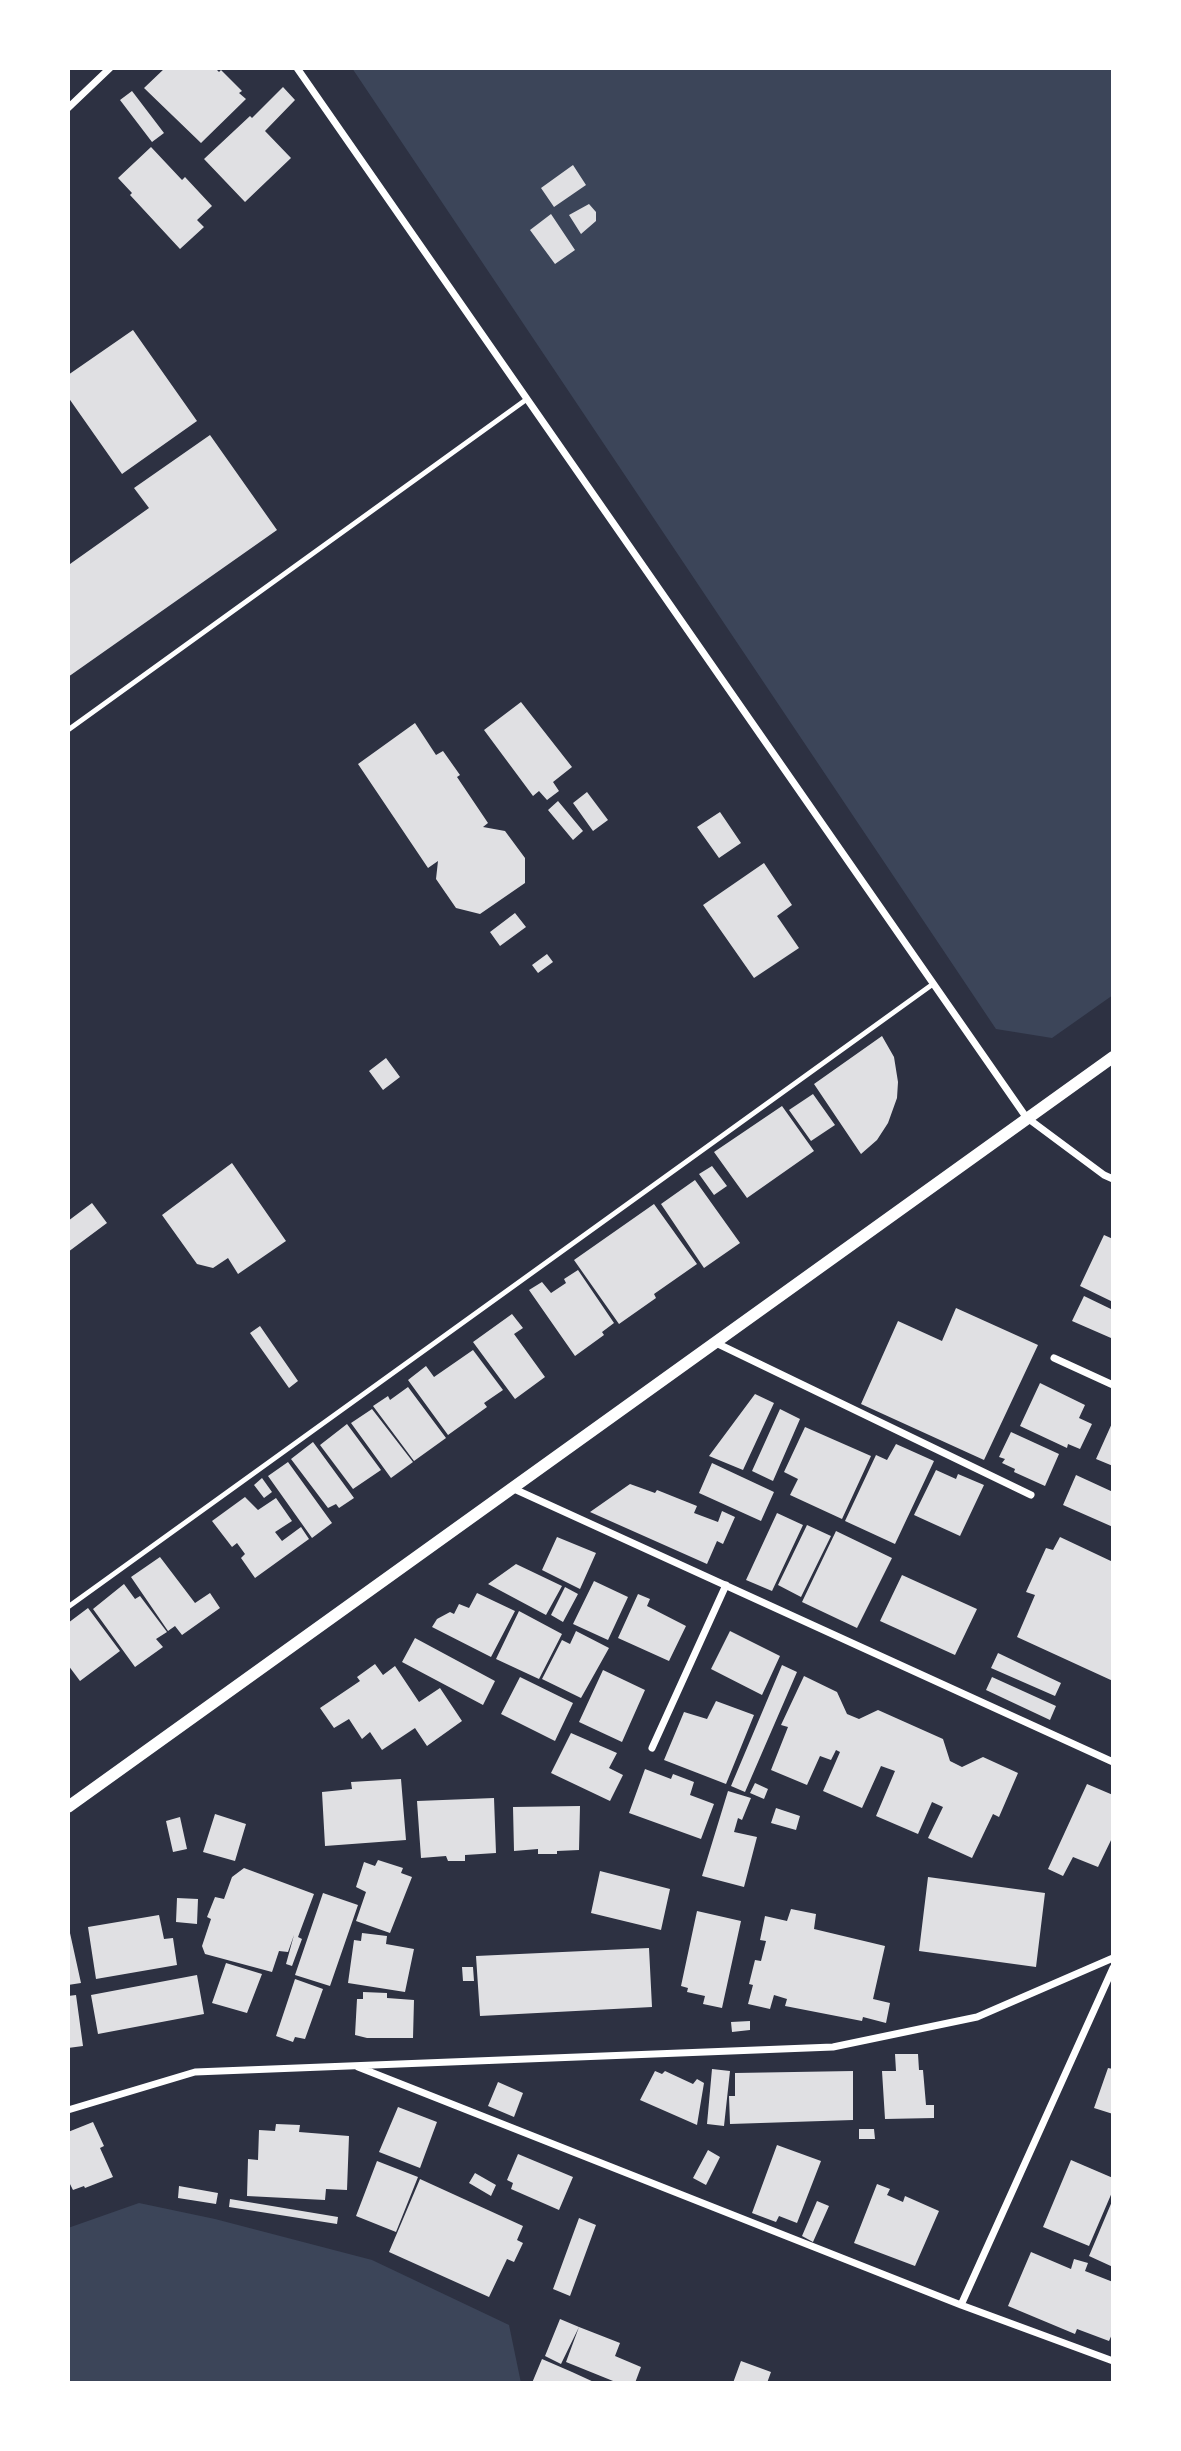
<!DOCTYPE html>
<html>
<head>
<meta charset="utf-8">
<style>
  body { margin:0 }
  #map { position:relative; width:1181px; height:2451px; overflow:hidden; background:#2d3142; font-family:"DejaVu Sans",sans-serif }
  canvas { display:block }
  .frame { position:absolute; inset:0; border:70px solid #fff; pointer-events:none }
</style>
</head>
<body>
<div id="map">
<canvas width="1181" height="2451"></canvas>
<div class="frame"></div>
</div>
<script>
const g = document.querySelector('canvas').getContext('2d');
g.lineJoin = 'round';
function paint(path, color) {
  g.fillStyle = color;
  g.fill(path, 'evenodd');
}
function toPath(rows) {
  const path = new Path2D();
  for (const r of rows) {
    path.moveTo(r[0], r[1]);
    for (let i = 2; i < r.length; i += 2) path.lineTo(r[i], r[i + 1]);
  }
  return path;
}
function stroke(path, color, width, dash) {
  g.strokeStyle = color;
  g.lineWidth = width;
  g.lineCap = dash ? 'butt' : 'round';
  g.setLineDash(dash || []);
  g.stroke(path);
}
paint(toPath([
  [352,68,1113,68,1113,995,1052,1038,996,1029],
  [139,2203,215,2219,372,2260,509,2325,521,2383,68,2383,68,2228]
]), '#3c4559');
paint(toPath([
  [165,68,215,68,219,72,221,70,242,91,239,93,246,99,201,143,144,88],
  [283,87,295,100,265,131,291,158,245,202,204,159,250,116,252,118],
  [132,91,164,133,152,142,120,100],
  [151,147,182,180,185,177,212,206,197,220,204,227,180,249,130,195,132,193,118,178],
  [573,165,586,185,554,207,541,188],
  [589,204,596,212,596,221,581,234,569,215],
  [551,214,575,250,555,264,530,230],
  [133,330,197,421,122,474,68,397,68,375],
  [210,435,277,530,68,677,68,561,70,564,149,508,134,488],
  [521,702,572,767,553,782,559,791,547,800,539,791,533,796,484,730],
  [415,723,436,755,443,751,460,775,457,777,488,823,483,827,505,831,525,858,525,883,480,914,456,908,436,879,438,861,428,868,358,764],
  [587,792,608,820,593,831,573,803],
  [558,801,583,831,573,840,548,810],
  [720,812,741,843,719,858,697,827],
  [764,863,792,905,777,916,799,948,754,978,703,905],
  [515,913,526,927,500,946,490,932],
  [547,954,553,962,538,973,532,965],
  [882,1036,894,1057,898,1082,897,1098,888,1123,877,1140,861,1154,814,1084],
  [386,1058,400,1077,383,1090,369,1071],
  [813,1094,835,1125,811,1141,789,1110],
  [782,1106,814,1151,747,1198,714,1152],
  [232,1163,286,1241,238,1274,228,1258,213,1268,197,1264,162,1215],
  [712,1166,727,1186,714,1195,699,1174],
  [695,1180,740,1243,704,1268,661,1204],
  [92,1203,107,1223,68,1252,68,1221],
  [654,1204,697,1264,654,1294,656,1298,619,1324,574,1260],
  [1104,1235,1113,1239,1113,1302,1080,1286],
  [578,1270,614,1323,602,1332,604,1335,575,1356,529,1290,542,1282,551,1293,566,1283,564,1279],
  [1084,1296,1113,1310,1111,1338,1072,1321],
  [956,1308,1038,1345,984,1460,861,1404,898,1321,942,1341],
  [512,1314,523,1328,514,1334,545,1377,515,1399,473,1342],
  [260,1326,298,1381,289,1388,250,1333],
  [473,1350,503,1390,484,1403,487,1407,448,1435,408,1380,426,1366,434,1377],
  [1040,1383,1085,1405,1079,1418,1092,1424,1080,1449,1068,1444,1067,1448,1020,1426],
  [408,1387,446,1438,414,1461,373,1406,388,1396,390,1400],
  [755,1394,774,1403,743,1470,709,1456],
  [372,1409,413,1462,391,1478,351,1423],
  [780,1409,800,1419,773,1481,752,1471],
  [1113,1421,1113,1466,1096,1459],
  [347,1424,381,1470,353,1489,320,1445],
  [805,1427,871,1456,842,1519,790,1495,798,1479,784,1472],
  [1011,1432,1059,1454,1045,1486,1014,1472,1015,1469,1002,1463,1005,1459,999,1457],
  [313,1442,354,1498,339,1508,336,1504,328,1508,291,1459],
  [896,1444,934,1461,895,1544,845,1521,876,1455,887,1460],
  [288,1462,332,1523,312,1538,268,1476],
  [712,1463,774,1492,761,1521,699,1493],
  [936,1470,956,1479,958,1474,984,1485,960,1536,914,1515],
  [1076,1475,1113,1492,1113,1527,1063,1505],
  [262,1478,272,1492,264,1498,254,1485],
  [630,1484,655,1493,657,1490,697,1506,694,1513,718,1522,722,1511,735,1517,723,1544,717,1541,707,1564,590,1512],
  [245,1497,258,1510,276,1498,292,1521,275,1532,282,1541,301,1527,309,1539,255,1578,241,1558,245,1554,237,1543,232,1547,212,1521],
  [777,1513,803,1525,772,1591,746,1580],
  [807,1525,831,1536,801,1597,778,1585],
  [836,1531,892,1558,857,1628,802,1602],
  [557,1537,596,1553,580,1589,542,1570],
  [1060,1537,1113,1562,1113,1681,1017,1637,1035,1595,1026,1592,1046,1548,1053,1550],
  [160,1557,195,1603,210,1593,220,1608,182,1635,175,1626,168,1631,131,1577],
  [516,1564,562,1586,546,1615,488,1584],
  [902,1575,977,1609,955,1655,880,1621],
  [594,1581,628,1597,608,1640,573,1624],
  [124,1584,135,1599,140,1596,167,1632,156,1639,163,1647,135,1667,93,1609],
  [565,1587,578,1594,563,1622,551,1615],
  [477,1593,515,1611,491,1657,432,1627,437,1619,450,1612,454,1614,459,1604,469,1608],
  [638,1594,650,1599,647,1606,686,1626,669,1661,618,1638],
  [88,1608,120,1651,80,1681,68,1665,68,1623],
  [519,1611,562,1634,539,1679,496,1659],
  [576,1631,609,1648,581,1698,542,1679,562,1640,570,1644],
  [730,1631,780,1656,762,1695,711,1669],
  [415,1638,495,1681,483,1705,402,1662],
  [998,1653,1061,1683,1055,1696,991,1668],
  [375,1664,383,1675,395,1666,419,1702,440,1688,462,1721,427,1746,415,1728,382,1750,370,1732,362,1739,349,1719,334,1728,320,1708,360,1681,357,1677],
  [782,1665,797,1672,745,1792,731,1786],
  [603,1670,645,1690,622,1742,579,1722],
  [804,1676,837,1692,847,1714,859,1719,878,1710,943,1739,950,1761,962,1767,983,1757,1018,1773,999,1817,993,1814,972,1858,928,1838,943,1807,932,1802,918,1834,876,1816,895,1771,881,1766,862,1808,823,1791,840,1752,836,1750,831,1760,820,1756,807,1785,771,1770,788,1727,781,1725],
  [520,1677,573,1703,555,1741,501,1714],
  [992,1677,1056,1706,1050,1720,986,1690],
  [716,1701,754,1715,726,1784,664,1760,684,1712,707,1719],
  [571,1733,617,1753,609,1768,623,1775,610,1801,551,1773],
  [645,1769,671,1779,673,1774,694,1782,690,1795,714,1804,701,1839,629,1813],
  [401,1779,406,1840,325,1846,322,1792,352,1789,351,1782],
  [755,1783,768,1789,764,1799,750,1793],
  [1087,1784,1113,1795,1113,1836,1098,1867,1073,1857,1063,1876,1048,1869],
  [728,1791,751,1798,742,1820,738,1818,734,1832,757,1837,744,1887,702,1876],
  [494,1798,496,1853,465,1855,465,1861,448,1861,446,1856,421,1858,417,1801],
  [580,1806,579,1850,557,1851,557,1854,538,1854,538,1849,514,1851,513,1807],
  [776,1808,800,1816,796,1830,771,1823],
  [215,1814,246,1824,235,1861,203,1852],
  [180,1817,187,1849,173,1852,166,1821],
  [378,1860,403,1868,401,1873,412,1877,390,1933,356,1921,366,1892,356,1887,364,1862,375,1866],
  [244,1868,314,1894,298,1937,302,1939,292,1966,286,1964,294,1935,288,1952,279,1951,272,1972,205,1954,202,1946,211,1919,207,1917,215,1897,224,1899,232,1877],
  [600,1871,670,1889,661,1930,591,1913],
  [928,1877,1045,1893,1036,1967,919,1951],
  [323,1893,358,1905,330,1986,295,1975],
  [177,1898,198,1899,197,1924,176,1922],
  [791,1909,816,1914,814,1929,885,1946,873,1999,890,2003,886,2023,863,2017,862,2021,785,2006,787,1999,774,1995,770,2009,748,2004,753,1985,749,1984,755,1960,761,1961,766,1941,760,1940,765,1916,787,1921],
  [697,1911,741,1921,722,2008,703,2004,705,1996,687,1992,688,1988,681,1986],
  [159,1915,164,1939,173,1938,177,1965,96,1979,88,1927],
  [68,1924,81,1983,68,1985],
  [362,1933,387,1936,386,1944,414,1949,405,1992,348,1983,354,1940,361,1941],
  [649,1948,652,2007,480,2016,476,1956],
  [226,1963,262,1974,247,2013,212,2003],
  [462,1967,473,1967,474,1981,463,1981],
  [197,1975,204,2014,98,2034,91,1995],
  [295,1979,323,1989,305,2039,295,2037,293,2042,276,2036],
  [363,1992,387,1993,387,1998,414,2000,413,2038,367,2038,355,2035,357,1999,363,1999],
  [76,1995,83,2046,68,2048,68,1996],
  [750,2021,750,2030,732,2032,731,2022],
  [895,2054,918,2054,919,2070,923,2070,926,2105,934,2105,934,2118,885,2119,882,2071,896,2071],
  [1108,2068,1113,2069,1113,2114,1094,2108],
  [712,2069,730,2071,724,2126,707,2124],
  [655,2071,662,2074,665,2071,693,2084,697,2079,704,2083,697,2125,640,2100],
  [853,2071,853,2120,730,2124,729,2096,735,2096,735,2073],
  [498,2082,523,2093,514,2117,488,2106],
  [398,2107,437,2122,420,2168,379,2152],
  [93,2122,104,2146,100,2148,113,2177,85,2188,84,2186,73,2190,68,2180,68,2132],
  [276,2124,300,2125,299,2132,349,2136,347,2190,326,2189,325,2200,247,2196,248,2159,258,2160,259,2130,275,2131],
  [859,2129,874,2129,875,2139,859,2139],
  [777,2145,821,2161,797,2223,779,2216,776,2222,752,2213],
  [708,2150,720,2157,706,2185,693,2178],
  [518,2154,573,2177,559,2210,511,2189,513,2183,507,2180],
  [1071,2160,1113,2178,1113,2190,1089,2246,1043,2227],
  [377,2161,418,2177,396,2232,356,2216],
  [475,2173,496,2185,491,2196,469,2183],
  [420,2179,523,2226,517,2240,523,2243,514,2262,507,2259,489,2297,389,2252],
  [877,2184,890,2189,887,2195,903,2202,905,2196,939,2211,915,2266,854,2243],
  [179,2186,218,2193,216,2204,178,2198],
  [230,2199,338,2217,337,2224,229,2207],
  [1113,2199,1113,2267,1089,2256],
  [817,2201,829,2206,813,2242,802,2236],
  [579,2218,596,2225,570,2296,553,2289],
  [1031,2252,1071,2269,1074,2259,1088,2263,1085,2271,1113,2282,1113,2332,1109,2341,1077,2329,1075,2334,1008,2306],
  [560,2319,579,2327,561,2364,545,2356],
  [579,2327,620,2343,615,2356,641,2367,635,2383,618,2383,566,2362],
  [542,2359,572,2372,596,2383,532,2383],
  [741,2361,771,2372,767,2383,733,2383]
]), '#e0e0e3');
stroke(toPath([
  [68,730,527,399],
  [68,1607,933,984]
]), '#fff', 5);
stroke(toPath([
  [297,68,1026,1117,1104,1175,1113,1179],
  [68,108,110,68],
  [714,1342,1031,1495],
  [1054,1358,1113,1385],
  [512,1488,1113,1762],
  [652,1748,726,1585],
  [358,2067,961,2305,1113,2361],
  [68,2110,195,2072,833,2047,977,2017,1113,1958],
  [961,2305,1113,1968]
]), '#fff', 7);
stroke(toPath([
  [68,1807,1113,1057]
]), '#fff', 12);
</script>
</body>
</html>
